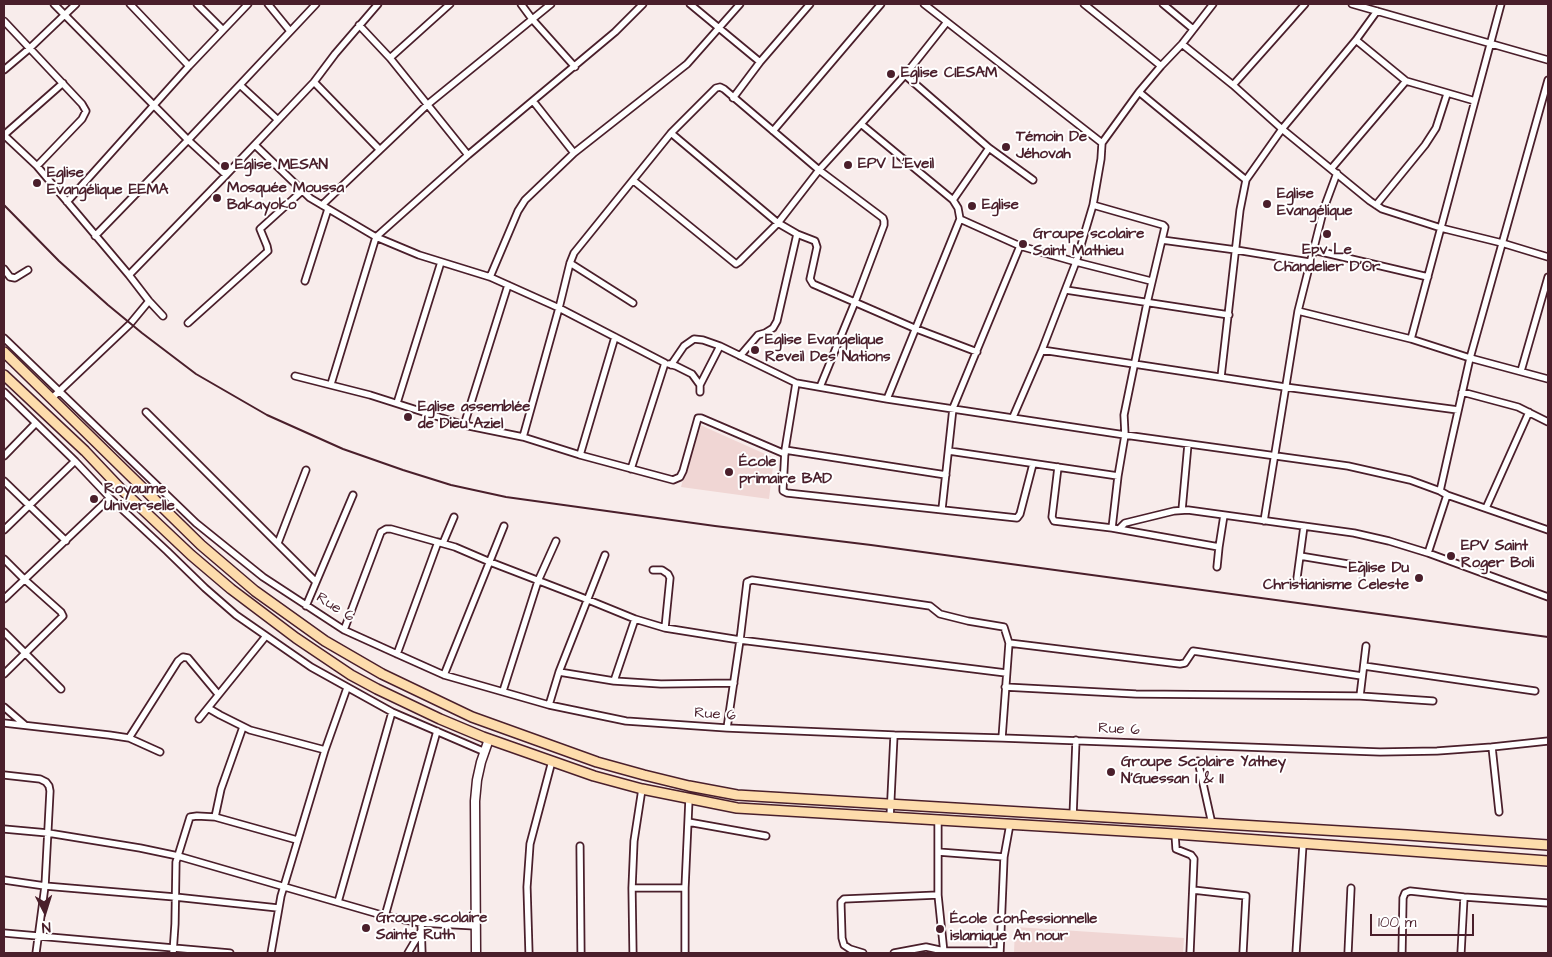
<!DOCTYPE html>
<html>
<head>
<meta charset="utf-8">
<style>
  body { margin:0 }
  #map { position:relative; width:1552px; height:957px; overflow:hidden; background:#f8eceb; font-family:"Architects Daughter",sans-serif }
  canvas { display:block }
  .frame { position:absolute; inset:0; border:5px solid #4a1f2b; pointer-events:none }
  .north { position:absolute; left:20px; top:887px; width:50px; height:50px; -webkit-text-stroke:4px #fff; paint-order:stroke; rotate:175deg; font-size:14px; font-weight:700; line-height:20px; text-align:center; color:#4a1f2b }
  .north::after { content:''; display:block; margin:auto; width:18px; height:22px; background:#4a1f2b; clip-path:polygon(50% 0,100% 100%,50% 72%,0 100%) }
  .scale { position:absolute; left:1370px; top:914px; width:104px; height:22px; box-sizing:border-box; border:2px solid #4a1f2b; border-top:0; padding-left:6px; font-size:15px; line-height:18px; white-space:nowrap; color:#4a1f2b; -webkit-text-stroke:4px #fff; paint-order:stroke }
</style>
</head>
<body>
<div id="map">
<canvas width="1552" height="957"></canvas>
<div class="frame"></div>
<div class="north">N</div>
<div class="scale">100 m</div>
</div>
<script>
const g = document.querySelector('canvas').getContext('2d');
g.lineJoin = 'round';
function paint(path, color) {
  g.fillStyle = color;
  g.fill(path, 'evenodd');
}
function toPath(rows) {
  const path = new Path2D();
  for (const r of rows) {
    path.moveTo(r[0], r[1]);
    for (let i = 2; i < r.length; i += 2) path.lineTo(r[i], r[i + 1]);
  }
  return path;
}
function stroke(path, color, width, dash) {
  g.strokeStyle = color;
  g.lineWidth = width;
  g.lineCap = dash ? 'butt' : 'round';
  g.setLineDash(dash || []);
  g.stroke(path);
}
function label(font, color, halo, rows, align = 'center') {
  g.font = font + ' "Architects Daughter",sans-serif';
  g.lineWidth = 4;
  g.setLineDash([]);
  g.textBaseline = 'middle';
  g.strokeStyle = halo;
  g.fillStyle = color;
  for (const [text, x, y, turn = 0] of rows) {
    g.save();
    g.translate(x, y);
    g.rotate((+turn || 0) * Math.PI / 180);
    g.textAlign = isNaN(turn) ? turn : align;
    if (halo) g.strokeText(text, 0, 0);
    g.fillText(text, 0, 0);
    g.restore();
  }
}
paint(toPath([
  [698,424,774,458,769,499,681,487],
  [1015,927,1184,938,1183,953,1014,953]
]), '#f0d6d4');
const street = toPath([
  [54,4,188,140,226,175],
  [130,4,189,66],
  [197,4,223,30],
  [268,4,290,31],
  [521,4,532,19,575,67],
  [690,4,760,62],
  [924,4,1102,143],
  [1084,4,1161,66],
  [1163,4,1193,29],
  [1352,4,1548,60],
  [4,21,82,104,86,111,82,119,37,166],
  [359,25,390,58,468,155],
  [1356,40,1406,81,1475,101],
  [1182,44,1233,85,1282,129,1370,201,1382,209,1441,228,1502,243,1548,257],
  [390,58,450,4],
  [4,70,30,48,76,4],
  [905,75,989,148,1033,180],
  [314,82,379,149],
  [240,85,278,120],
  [1233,85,1305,4],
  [1139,92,1246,180,1282,129,1356,40,1377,11],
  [733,98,760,62,810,4],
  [533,101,574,153],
  [861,124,905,75,947,22],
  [773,131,881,4],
  [671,133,778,223,797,234,815,241,817,247,810,279,813,284,914,328,977,352],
  [4,135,37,166,129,275,149,301,163,316],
  [4,135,63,83],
  [255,145,310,198,376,237,419,255,490,277,559,308,665,363,631,469],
  [1331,169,1406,81],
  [634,181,736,264,739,262,778,223,819,170,861,124,953,200,958,208,960,219,887,399],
  [953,200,989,148],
  [67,202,189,66,248,4],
  [322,205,427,105,551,4],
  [1093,205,1163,225,1165,227,1147,303,1124,415,1125,435,1118,476,1112,528,1219,547],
  [1376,205,1425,145,1436,128,1447,94],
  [960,219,1020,246,1076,262,1151,281],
  [95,236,188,140,316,4],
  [1162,240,1236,250,1309,262],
  [1313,250,1428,277],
  [570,263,633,303],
  [4,269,10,277,15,278,28,270],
  [129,275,226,175,314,82,335,54,378,4],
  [490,277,518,211,525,200,574,153,687,64,740,4],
  [305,281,328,209],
  [1066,290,1229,315],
  [1298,311,1411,339,1470,358,1548,379],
  [188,323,268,251,267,246,260,229,302,191],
  [4,338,196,523,263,577,344,630,397,654,444,675,549,705,626,721,727,728,894,735,1002,738,1380,752,1437,751,1492,747,1548,741],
  [1411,339,1501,4],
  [1042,350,1285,387,1458,410],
  [740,356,758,335,765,333,773,328,777,321,797,234],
  [669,364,676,366,692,374,700,385,700,392],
  [671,365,684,346,694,339,703,340,720,346,796,383,887,399,1125,435,1348,466,1410,480,1440,491],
  [1521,371,1548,277],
  [295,376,370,395,464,425,523,437,580,455,673,480,680,477,683,471,698,418,701,418,785,454],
  [1221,377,1240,210,1246,180],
  [331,384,376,237,468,155,615,32,643,4],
  [700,385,720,346],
  [4,392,75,461,110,498,167,551,205,588,236,615,311,667,392,712,485,752],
  [1462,392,1518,407,1548,422],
  [51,399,130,324,149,301],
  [397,403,441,262],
  [146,412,316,582],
  [1013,417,1042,350,1076,262,1093,205,1101,159,1102,143,1139,92,1161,66,1182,44,1213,4],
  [464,425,508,285],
  [523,437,559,308,570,263,574,253,671,133,716,88,720,87,724,89,819,170,883,218,884,221,884,225,855,302,820,387],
  [785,450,796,383],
  [949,451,1118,476],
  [580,455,615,337],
  [4,456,36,423],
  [1058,467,1052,517,1054,521,1112,528],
  [946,475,785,450,783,488,783,491,787,493,1017,518,1020,514,1033,464],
  [4,481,66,541],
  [1447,495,1548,530],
  [1486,508,1529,412],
  [942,509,953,408,1020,246],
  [1182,510,1188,444],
  [1264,521,1298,311,1324,208,1337,173],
  [1119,529,1125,523,1174,511,1188,510,1354,533,1389,541,1428,553,1548,597],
  [4,530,75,461],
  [278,543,306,470],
  [443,543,454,517],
  [1428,553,1447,495,1440,491,1470,358,1548,80],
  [1300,556,1360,566],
  [4,559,24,579,61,612,63,616,4,674],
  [1217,567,1219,547,1224,515],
  [653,570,662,570,668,574,670,578,665,628],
  [1297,578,1304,526],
  [4,599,110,498],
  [306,606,353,495],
  [344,630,381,532,386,529,391,529,455,547,490,562,586,599,635,619,665,628,740,640,1006,673],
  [4,632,61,689],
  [1009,643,1180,664,1185,663,1193,651,1362,676],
  [397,654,438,542],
  [1364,666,1535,691],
  [559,672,614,681,635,619],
  [444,675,504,526],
  [614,681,661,684,734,683],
  [1005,687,1136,694,1360,696,1433,701],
  [503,691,538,581,556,541],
  [1360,696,1366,646],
  [549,705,559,672,605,555],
  [4,707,25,725],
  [208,708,220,715,250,730,325,750],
  [199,719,266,636],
  [4,723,109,735,129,738,160,752],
  [727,728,740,640,747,582,752,580,930,606,940,614,968,621,1004,627,1009,643,1002,738],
  [129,738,178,661,183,657,188,658,218,694],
  [1492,747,1499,812],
  [1198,761,1212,824],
  [4,775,40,779,46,782,49,786,50,791,45,886,36,953],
  [1073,816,1076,740],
  [215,817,221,789,243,727],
  [890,818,894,735],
  [938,820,938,852,1004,857],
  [688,822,766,836],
  [4,829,48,833,140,848,178,856,385,916,421,923,475,926],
  [1175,834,1176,849,1191,855,1194,859,1190,953],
  [580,846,581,953],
  [938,852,938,895,944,953],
  [4,880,45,886,175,897,278,908],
  [632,888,685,888],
  [1193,890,1246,896,1243,953],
  [338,902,392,712],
  [385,916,437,731],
  [421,923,422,953],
  [4,933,230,953],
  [173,953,175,924,176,862,190,817,197,816,215,817,297,840],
  [271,953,281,896,325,750,347,688],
  [408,953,421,931],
  [529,953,527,887,530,844,552,761],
  [633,953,632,888,634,841,642,789],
  [685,953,685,888,689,799],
  [863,953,850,949,844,945,842,938,841,906,841,902,844,899,938,895],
  [894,953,926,947,944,951,1000,951],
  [1000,953,1004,857,1010,824],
  [1296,953,1303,844],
  [1348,953,1351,888],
  [1402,953,1403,898,1405,893,1410,891,1464,897,1548,903],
  [1461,953,1464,897]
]);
const secondary = toPath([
  [476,953,475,801,477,780,481,762,489,739]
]);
const primary = toPath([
  [4,352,201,545,255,591,325,641,382,674,472,717,597,762,644,775,689,786,737,795,1407,835,1548,845],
  [4,375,85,451,120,488,191,555,231,589,296,638,351,675,377,689,440,719,483,737,594,776,642,789,737,808,1175,834,1548,861]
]);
stroke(street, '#4a1f2b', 9);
stroke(secondary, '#4a1f2b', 11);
stroke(primary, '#4a1f2b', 12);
stroke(street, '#fff', 5.5);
stroke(secondary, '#fff', 8);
stroke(primary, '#fddcac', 9);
stroke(toPath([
  [4,205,59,261,108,305,142,333,196,374,267,415,343,449,403,470,451,485,506,497,715,526,871,545,1548,637]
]), '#4a1f2b', 2);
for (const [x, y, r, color] of [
  [891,74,5,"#4a1f2b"],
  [1006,147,5,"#4a1f2b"],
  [848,165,5,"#4a1f2b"],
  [225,166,5,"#4a1f2b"],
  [37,183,5,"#4a1f2b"],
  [217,198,5,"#4a1f2b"],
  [1267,204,5,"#4a1f2b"],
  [972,206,5,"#4a1f2b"],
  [1327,234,5,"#4a1f2b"],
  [1023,244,5,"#4a1f2b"],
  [755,350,5,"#4a1f2b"],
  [408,417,5,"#4a1f2b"],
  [729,472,5,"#4a1f2b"],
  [94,499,5,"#4a1f2b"],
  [1451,556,5,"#4a1f2b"],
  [1419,578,5,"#4a1f2b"],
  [1111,772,5,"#4a1f2b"],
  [366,928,5,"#4a1f2b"],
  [940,929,5,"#4a1f2b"]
]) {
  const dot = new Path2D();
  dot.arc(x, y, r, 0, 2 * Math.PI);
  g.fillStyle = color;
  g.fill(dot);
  stroke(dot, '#fff', 2);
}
label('bold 15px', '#4a1f2b', '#fff', [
  ["Eglise CIESAM",901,74],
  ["Témoin De",1016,138],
  ["Jéhovah",1016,155],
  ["EPV L'Eveil",858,165],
  ["Eglise MESAN",235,166],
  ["Eglise",47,174],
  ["Evangélique EEMA",47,191],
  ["Mosquée Moussa",227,189],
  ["Bakayoko",227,206],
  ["Eglise",1277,195],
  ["Evangélique",1277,212],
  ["Eglise",982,206],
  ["Groupe scolaire",1033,235],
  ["Saint Mathieu",1033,252],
  ["Epv Le",1327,251,"center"],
  ["Chandelier D'Or",1327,268,"center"],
  ["Eglise Evangelique",765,341],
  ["Reveil Des Nations",765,358],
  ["Eglise assemblée",418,408],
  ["de Dieu Aziel",418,425],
  ["École",739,463],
  ["primaire BAD",739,480],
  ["Royaume",104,490],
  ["Universelle",104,507],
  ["EPV Saint",1461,547],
  ["Roger Boli",1461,564],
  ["Eglise Du",1409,569,"right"],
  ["Christianisme Celeste",1409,586,"right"],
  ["Groupe Scolaire Yathey",1121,763],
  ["N'Guessan I & II",1121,780],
  ["Groupe scolaire",376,919],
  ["Sainte Ruth",376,936],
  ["École confessionnelle",950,920],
  ["islamique An nour",950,937]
], 'left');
label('15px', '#4a1f2b', '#fff', [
  ["Rue 6",335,608,32],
  ["Rue 6",715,715,4],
  ["Rue 6",1119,730,3]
]);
</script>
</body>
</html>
